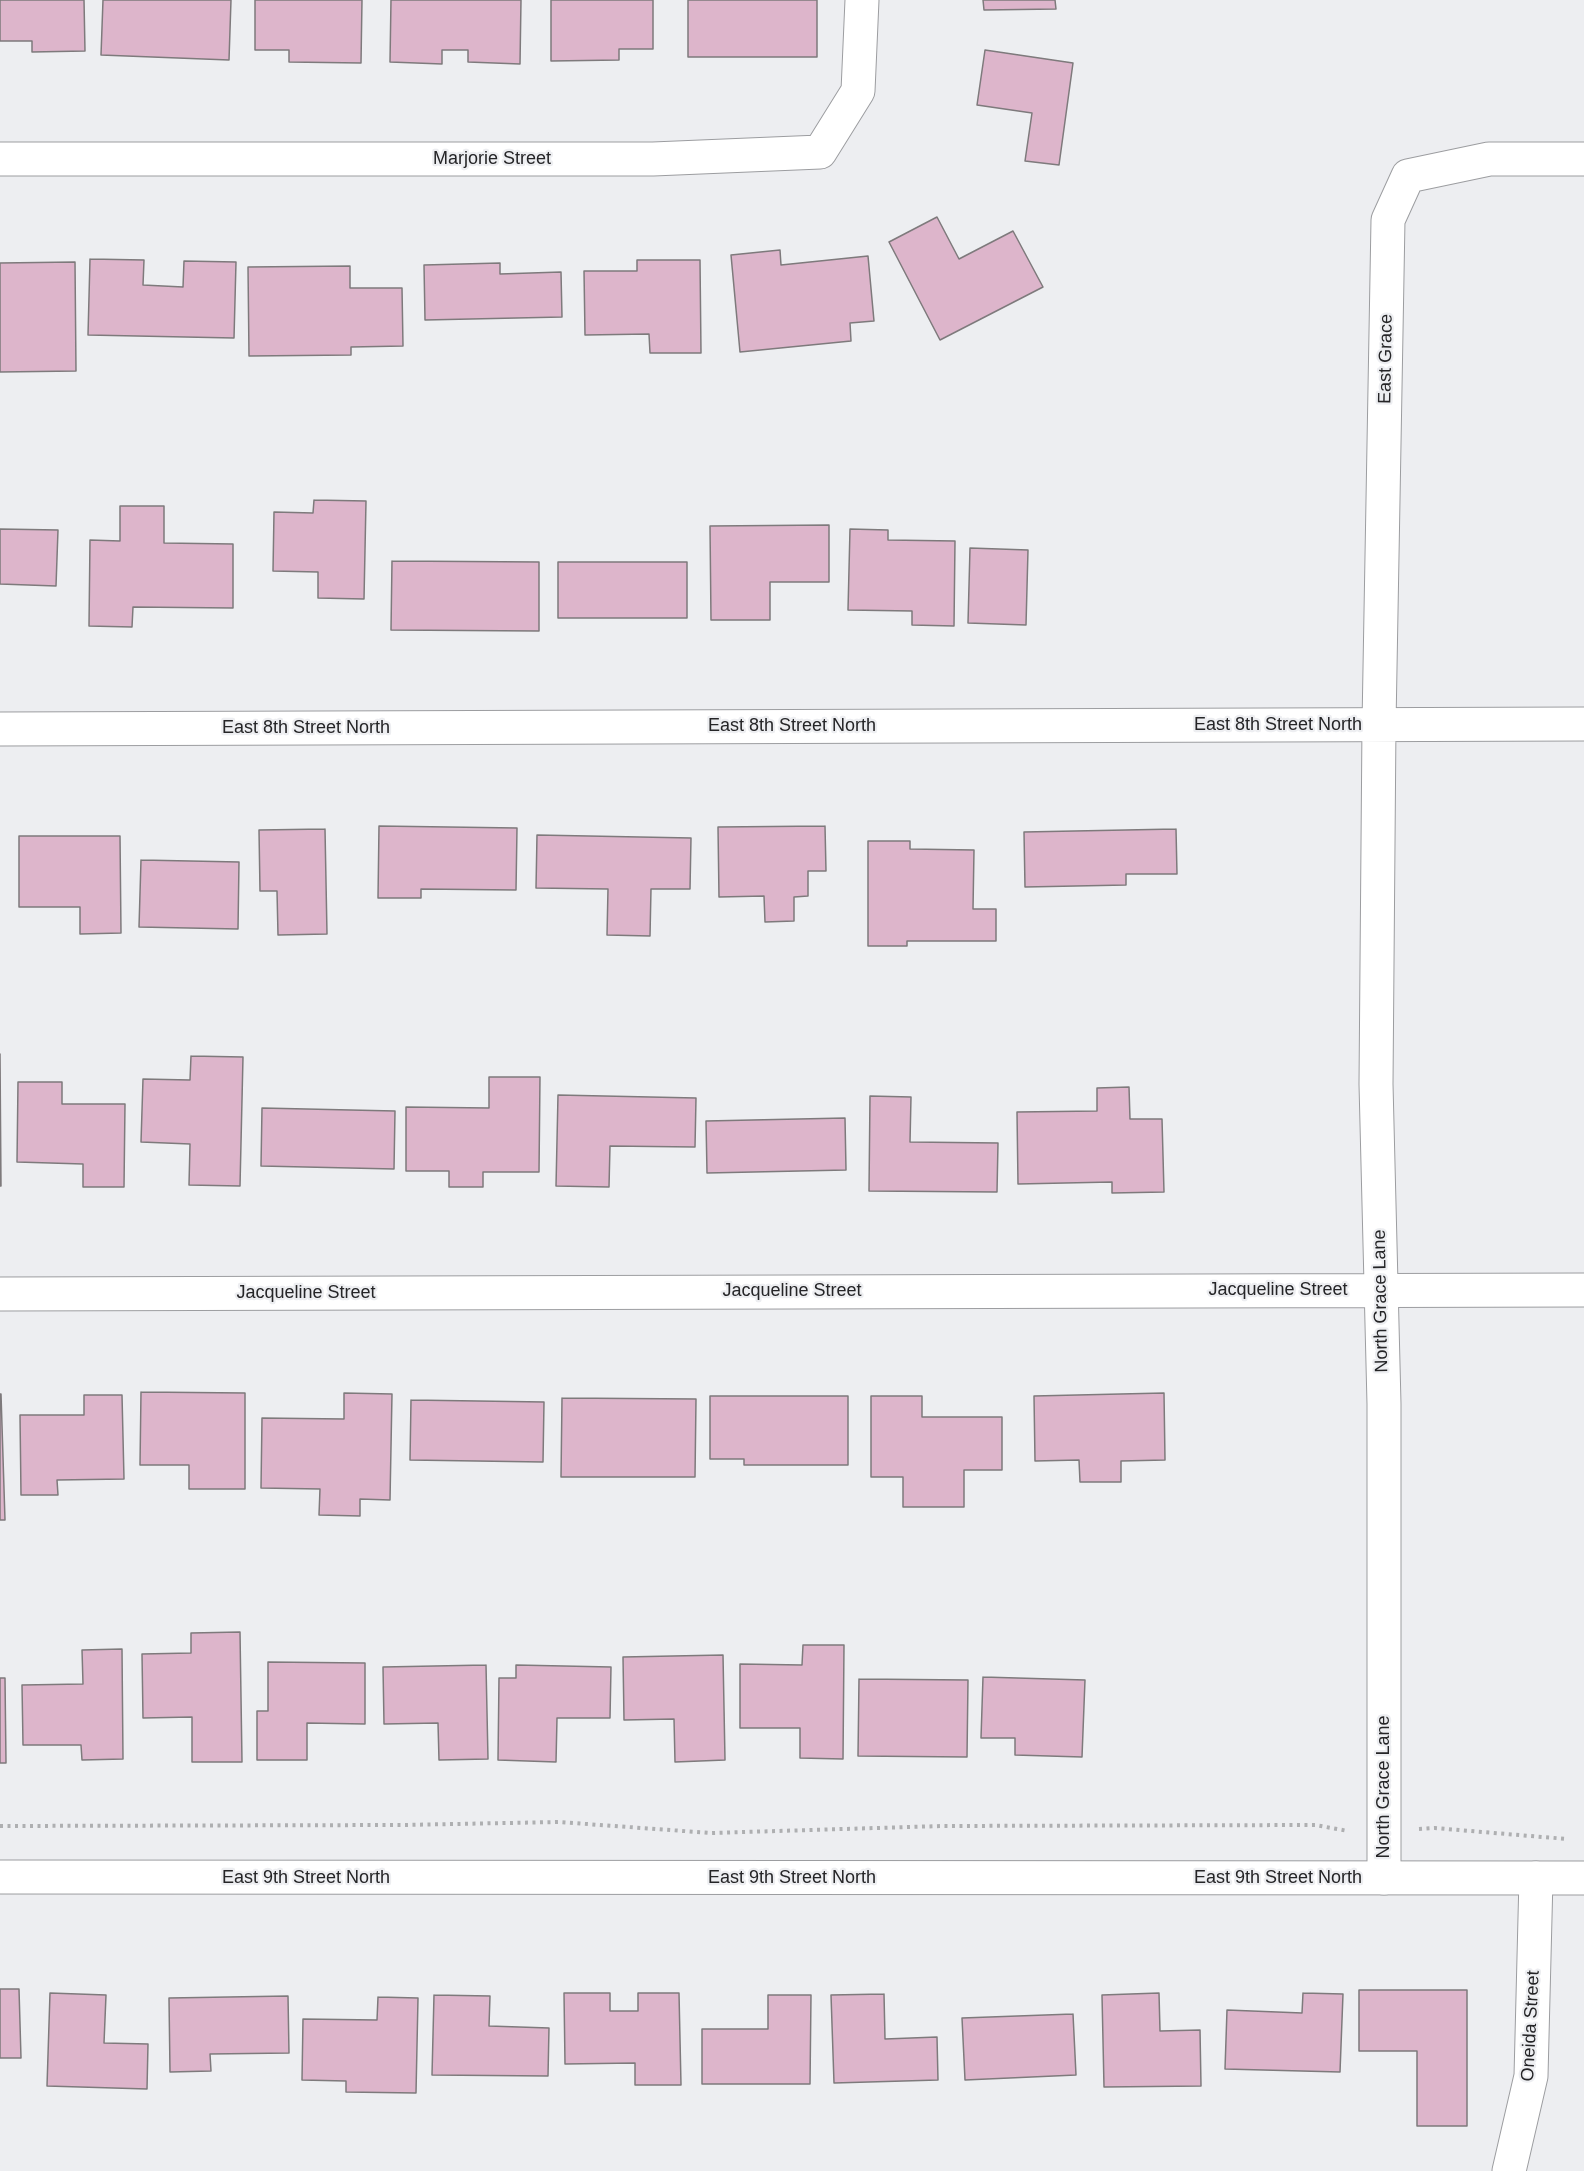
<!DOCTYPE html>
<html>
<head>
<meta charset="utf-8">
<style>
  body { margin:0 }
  canvas { display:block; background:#edeef1 }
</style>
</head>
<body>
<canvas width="1584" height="2171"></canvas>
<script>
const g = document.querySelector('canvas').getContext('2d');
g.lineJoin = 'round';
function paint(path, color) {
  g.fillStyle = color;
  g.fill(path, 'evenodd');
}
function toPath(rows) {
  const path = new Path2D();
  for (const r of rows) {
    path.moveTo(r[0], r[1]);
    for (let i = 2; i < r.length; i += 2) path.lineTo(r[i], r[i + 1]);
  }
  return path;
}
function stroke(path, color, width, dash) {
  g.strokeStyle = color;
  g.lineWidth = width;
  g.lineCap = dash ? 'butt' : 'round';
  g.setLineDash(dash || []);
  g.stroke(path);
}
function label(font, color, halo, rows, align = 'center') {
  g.font = font + ' Helvetica,sans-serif';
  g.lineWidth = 4.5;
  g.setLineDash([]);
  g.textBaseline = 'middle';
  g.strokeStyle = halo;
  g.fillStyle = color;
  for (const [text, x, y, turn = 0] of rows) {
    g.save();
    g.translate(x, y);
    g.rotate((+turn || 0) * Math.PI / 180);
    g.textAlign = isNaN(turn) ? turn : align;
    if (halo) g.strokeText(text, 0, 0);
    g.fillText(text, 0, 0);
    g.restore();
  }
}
const building = toPath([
  [0,0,84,0,85,51,32,52,32,41,0,41,0,0],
  [103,0,231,0,229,60,101,55,103,0],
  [255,0,362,0,361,63,289,62,289,50,255,50,255,0],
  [391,0,521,0,520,64,468,62,468,50,442,50,442,64,390,62,391,0],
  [551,0,653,0,653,49,619,49,619,60,551,61,551,0],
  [688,0,817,0,817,57,688,57,688,0],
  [983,0,1055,0,1056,9,984,10,983,0],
  [985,50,1073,63,1059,165,1025,161,1032,113,977,105,985,50],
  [937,217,959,259,1013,231,1043,287,940,340,889,242,937,217],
  [780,250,781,265,868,256,874,321,850,323,851,341,740,352,731,255,780,250],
  [90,259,144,260,143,285,183,287,184,261,236,262,234,338,88,335,90,259],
  [637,260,700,260,701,353,650,353,649,334,585,335,584,271,637,271,637,260],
  [75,262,76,371,0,372,0,263,75,262],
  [500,263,500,274,561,272,562,317,425,320,424,265,500,263],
  [350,266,350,288,402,288,403,346,351,347,351,355,249,356,248,267,350,266],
  [314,500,366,501,364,599,318,598,318,572,273,571,274,512,313,513,314,500],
  [120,506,164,506,164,543,233,544,233,608,133,607,132,627,89,626,90,540,120,541,120,506],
  [829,525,829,582,770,582,770,620,711,620,710,526,829,525],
  [0,529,58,530,56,586,0,584,0,529],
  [850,529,888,530,888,540,955,541,954,626,912,625,912,611,848,610,850,529],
  [970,548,1028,550,1026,625,968,623,970,548],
  [392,561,539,562,539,631,391,630,392,561],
  [558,562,687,562,687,618,558,618,558,562],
  [379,826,517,828,516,890,421,889,421,898,378,898,379,826],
  [825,826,826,871,808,871,808,896,794,897,794,921,765,922,764,896,719,897,718,827,825,826],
  [325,829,327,934,278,935,277,891,260,891,259,830,325,829],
  [1176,829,1177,874,1126,874,1126,885,1025,887,1024,832,1176,829],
  [537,835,691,838,690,889,651,889,650,936,607,935,608,889,536,888,537,835],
  [19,836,120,836,121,933,80,934,80,907,19,907,19,836],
  [868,841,910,841,910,849,974,850,973,909,996,909,996,941,907,941,907,946,868,946,868,841],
  [141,860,239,862,238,929,139,927,141,860],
  [0,1054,1,1186,0,1186,0,1054],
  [191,1056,243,1057,240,1186,189,1185,190,1144,141,1142,143,1079,190,1080,191,1056],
  [489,1077,540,1077,539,1172,483,1172,483,1187,449,1187,449,1171,406,1171,406,1107,489,1108,489,1077],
  [18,1082,62,1082,62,1104,125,1104,124,1187,83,1187,83,1164,17,1162,18,1082],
  [1129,1087,1130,1119,1162,1119,1164,1192,1112,1193,1112,1182,1018,1184,1017,1112,1097,1111,1097,1088,1129,1087],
  [558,1095,696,1098,695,1147,610,1146,609,1187,556,1186,558,1095],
  [870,1096,911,1097,910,1142,998,1143,997,1192,869,1191,870,1096],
  [262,1108,395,1111,394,1169,261,1166,262,1108],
  [845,1118,846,1170,707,1173,706,1121,845,1118],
  [141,1392,245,1393,245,1489,189,1489,189,1465,140,1465,141,1392],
  [344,1393,392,1394,390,1500,360,1499,360,1516,319,1515,320,1489,261,1488,262,1418,344,1419,344,1393],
  [1164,1393,1165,1460,1121,1461,1121,1482,1080,1482,1079,1460,1035,1461,1034,1396,1164,1393],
  [0,1394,1,1394,5,1520,0,1520,0,1394],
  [84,1395,122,1395,124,1479,57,1480,58,1495,21,1495,20,1415,84,1415,84,1395],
  [710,1396,848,1396,848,1465,744,1465,744,1459,710,1459,710,1396],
  [871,1396,922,1396,922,1417,1002,1417,1002,1470,964,1470,964,1507,903,1507,903,1477,871,1477,871,1396],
  [562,1398,696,1399,695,1477,561,1477,562,1398],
  [411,1400,544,1402,543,1462,410,1460,411,1400],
  [240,1632,242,1762,192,1762,192,1717,143,1718,142,1654,191,1653,191,1633,240,1632],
  [803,1645,844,1645,843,1759,800,1758,800,1728,740,1728,740,1664,802,1665,803,1645],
  [122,1649,123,1759,82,1760,81,1745,23,1745,22,1685,83,1684,82,1650,122,1649],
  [723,1655,725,1760,675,1762,674,1719,624,1720,623,1657,723,1655],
  [268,1662,365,1663,365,1724,307,1723,307,1760,257,1760,257,1711,268,1711,268,1662],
  [486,1665,488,1759,439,1760,438,1723,384,1724,383,1667,486,1665],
  [516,1665,611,1667,610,1718,557,1718,556,1762,498,1760,499,1678,516,1678,516,1665],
  [983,1677,1085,1680,1082,1757,1015,1755,1015,1738,981,1738,983,1677],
  [0,1678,5,1678,6,1763,0,1763,0,1678],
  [859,1679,968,1680,967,1757,858,1756,859,1679],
  [0,1989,19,1989,21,2058,0,2058,0,1989],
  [1359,1990,1467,1990,1467,2126,1417,2126,1417,2051,1359,2051,1359,1990],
  [50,1993,106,1995,104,2043,148,2044,147,2089,47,2086,50,1993],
  [564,1993,610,1993,610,2011,638,2011,638,1993,679,1993,681,2085,635,2085,635,2063,565,2064,564,1993],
  [1159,1993,1160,2031,1200,2030,1201,2086,1104,2087,1102,1995,1159,1993],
  [1303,1993,1343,1994,1340,2072,1225,2069,1227,2010,1302,2013,1303,1993],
  [884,1994,885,2039,937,2037,938,2080,834,2083,831,1995,884,1994],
  [434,1995,490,1996,489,2026,549,2028,548,2076,432,2075,434,1995],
  [768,1995,811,1995,810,2084,702,2084,702,2029,768,2029,768,1995],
  [288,1996,289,2053,210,2054,211,2071,170,2072,169,1998,288,1996],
  [378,1997,418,1998,416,2093,346,2092,346,2081,302,2080,303,2019,377,2020,378,1997],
  [1073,2014,1076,2075,965,2080,962,2018,1073,2014]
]);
paint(building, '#ddb5cb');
stroke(building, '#7e7a7c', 1.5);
const minor = toPath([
  [0,159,653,159,820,152,858,91,862,0],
  [0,729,1584,724],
  [0,1294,1584,1290],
  [1384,1878,1384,1404,1376,1084,1379,724,1388,220,1408,176,1489,159,1584,159],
  [1509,2171,1531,2076,1536,1878]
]);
const tertiary = toPath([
  [0,1877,1584,1878]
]);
stroke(minor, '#9c9da0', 35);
stroke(tertiary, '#9c9da0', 35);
stroke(toPath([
  [0,1826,402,1825,559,1822,711,1833,942,1826,1315,1825,1348,1831],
  [1419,1829,1435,1828,1567,1839]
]), '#aeafb1', 4, [3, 4.5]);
stroke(minor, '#fff', 33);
stroke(tertiary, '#fff', 33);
label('18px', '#252527', '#edeef1', [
  ["Marjorie Street",492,159],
  ["East Grace",1386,359,-89],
  ["East 8th Street North",1278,725],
  ["East 8th Street North",792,726],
  ["East 8th Street North",306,728],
  ["Jacqueline Street",1278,1290],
  ["Jacqueline Street",792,1291],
  ["Jacqueline Street",306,1293],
  ["North Grace Lane",1381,1301,-91],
  ["North Grace Lane",1384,1787,-90],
  ["East 9th Street North",306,1878],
  ["East 9th Street North",792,1878],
  ["East 9th Street North",1278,1878],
  ["Oneida Street",1531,2026,-87]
]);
</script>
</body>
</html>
